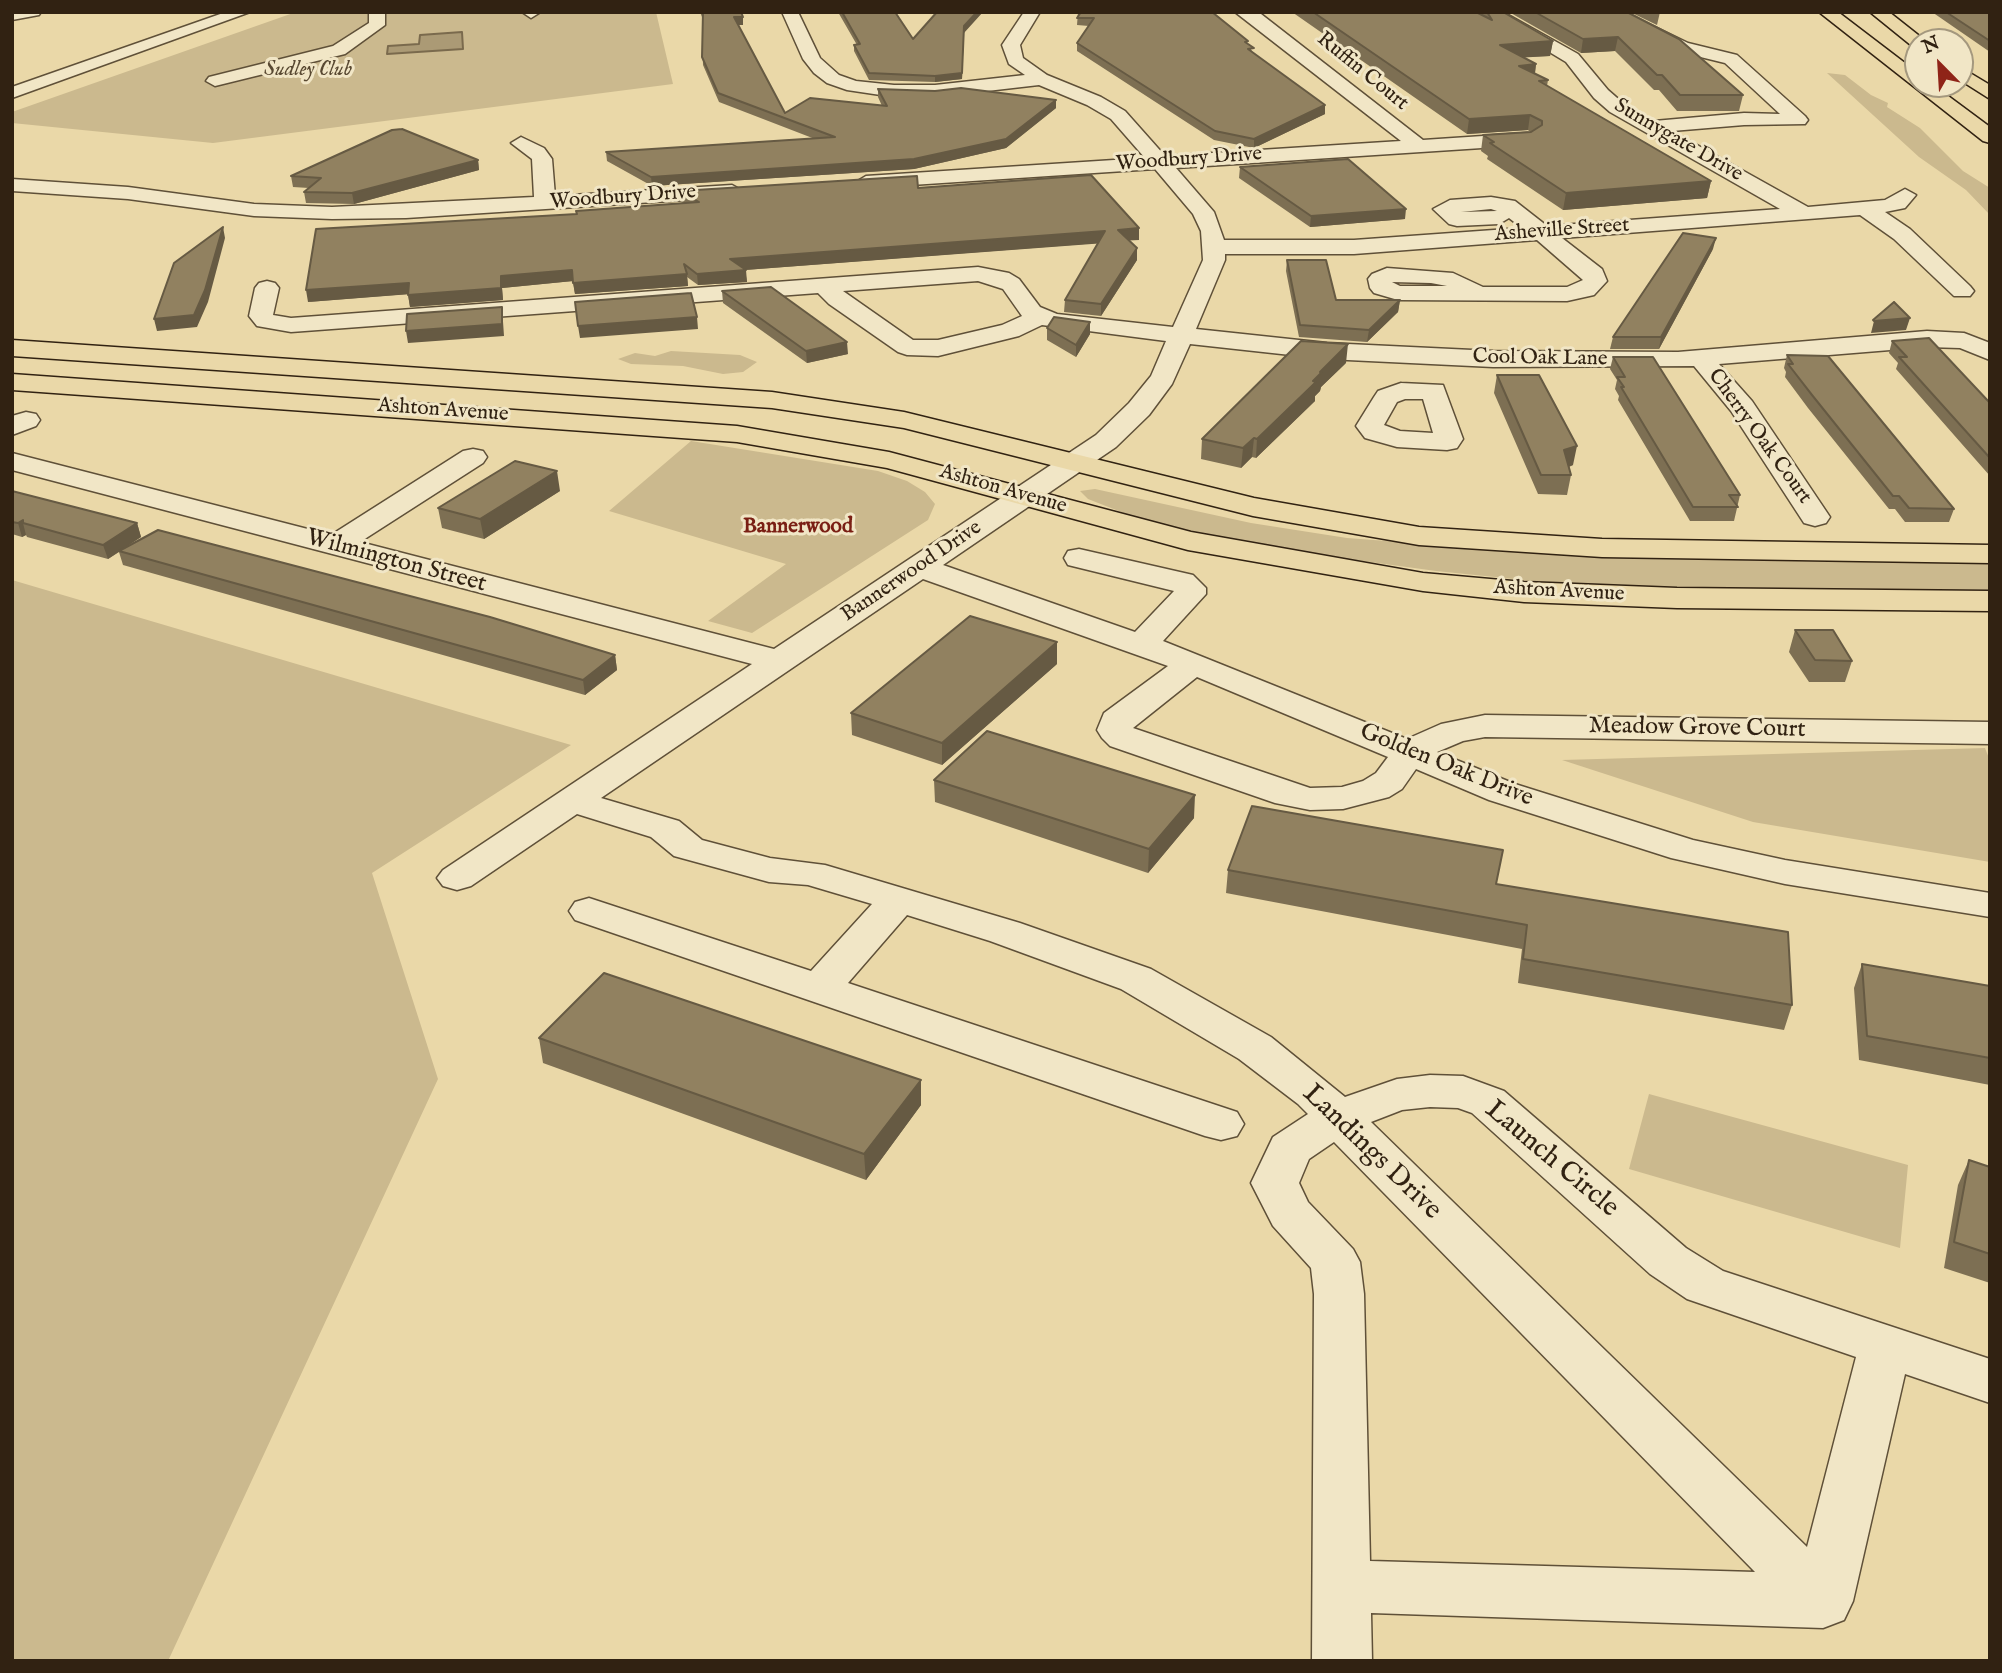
<!DOCTYPE html>
<html>
<head>
<meta charset="utf-8">
<style>
  body { margin:0 }
  #map { position:relative; width:2002px; height:1673px; overflow:hidden; background:#ead8a8; font-family:"IM FELL English",serif }
  canvas { display:block }
  .frame { position:absolute; inset:0; border:14px solid #312212; pointer-events:none }
  .north { position:absolute; left:1904px; top:28px; width:70px; height:70px; box-sizing:border-box; background:#f1e6c6; border:2px solid #a4987e; border-radius:50%; rotate:336deg; font-size:19px; font-weight:700; line-height:28px; text-align:center; color:#312212 }
  .north::after { content:''; display:block; margin:auto; width:24px; height:32px; background:#8f2418; clip-path:polygon(50% 0,100% 100%,50% 72%,0 100%) }
</style>
</head>
<body>
<div id="map">
<canvas width="2002" height="1673"></canvas>
<div class="frame"></div>
<div class="north">N</div>
</div>
<script>
const g = document.querySelector('canvas').getContext('2d');
g.lineJoin = 'round';
function paint(path, color) {
  g.fillStyle = color;
  g.fill(path, 'evenodd');
}
function toPath(rows) {
  const path = new Path2D();
  for (const r of rows) {
    path.moveTo(r[0], r[1]);
    for (let i = 2; i < r.length; i += 2) path.lineTo(r[i], r[i + 1]);
  }
  return path;
}
function stroke(path, color, width, dash) {
  g.strokeStyle = color;
  g.lineWidth = width;
  g.lineCap = dash ? 'butt' : 'round';
  g.setLineDash(dash || []);
  g.stroke(path);
}
function label(font, color, halo, rows, align = 'center') {
  g.font = font + ' "IM FELL English",serif';
  g.lineWidth = 6;
  g.setLineDash([]);
  g.textBaseline = 'middle';
  g.strokeStyle = halo;
  g.fillStyle = color;
  for (const [text, x, y, turn = 0] of rows) {
    g.save();
    g.translate(x, y);
    g.rotate((+turn || 0) * Math.PI / 180);
    g.textAlign = isNaN(turn) ? turn : align;
    if (halo) g.strokeText(text, 0, 0);
    g.fillText(text, 0, 0);
    g.restore();
  }
}
paint(toPath([
  [296,12,656,12,673,84,213,143,12,123,12,112],
  [1827,73,1845,75,1871,95,1888,103,1887,107,1920,128,1963,171,1990,188,1990,215,1966,190,1919,157],
  [671,351,740,355,757,362,743,372,723,374,683,366,631,364,618,359,635,353,655,356],
  [691,441,878,471,907,481,925,492,935,504,928,520,752,633,708,621,786,564,609,511],
  [1095,489,1251,523,1347,538,1559,554,1769,561,1990,563,1990,591,1583,586,1436,571,1304,553,1207,535,1134,517,1088,499,1080,491],
  [12,580,571,745,372,873,438,1079,168,1661,12,1661],
  [1985,748,1990,761,1990,862,1753,822,1562,760],
  [1649,1094,1908,1165,1900,1248,1629,1169]
]), '#cbb98e');
const water = toPath([
  [462,32,463,49,387,54,388,46,419,44,420,35,462,32]
]);
paint(water, '#ab9a75');
stroke(water, '#7a6a4d', 2);
const minor = toPath([
  [12,12,41,12,39,15,12,20,12,12],
  [226,12,250,12,12,98,12,87,226,12],
  [369,12,385,12,385,25,345,54,215,86,206,81,209,77,333,46,369,23,369,12],
  [522,12,539,12,539,13,531,18,522,12],
  [782,12,798,12,820,58,839,75,856,81,894,85,935,85,1025,75,1009,64,1002,45,1024,12,1040,12,1020,45,1023,58,1047,75,1101,97,1125,111,1165,156,1401,141,1235,12,1261,14,1423,140,1528,133,1538,139,1528,145,1176,168,1214,212,1224,240,1354,240,1522,228,1509,218,1499,224,1457,226,1449,224,1433,209,1450,200,1491,197,1515,201,1547,226,1780,209,1610,112,1594,98,1566,62,1483,12,1503,12,1578,54,1608,90,1624,104,1654,121,1744,113,1780,114,1725,63,1676,51,1603,12,1624,12,1688,43,1737,55,1805,116,1808,120,1805,124,1744,125,1672,131,1808,207,1885,200,1905,189,1916,195,1905,208,1885,212,1910,229,1970,286,1974,291,1970,296,1954,296,1894,239,1860,215,1562,238,1602,269,1607,281,1594,295,1567,301,1398,300,1374,293,1370,288,1368,279,1372,274,1387,268,1453,273,1483,287,1567,287,1583,280,1537,240,1354,254,1225,254,1225,260,1196,329,1327,343,1493,351,1678,352,1927,331,1964,333,1990,343,1990,360,1960,348,1927,347,1719,364,1752,401,1830,517,1826,523,1815,526,1804,523,1731,411,1694,366,1493,367,1327,359,1190,344,1172,384,1149,415,1116,447,943,565,1135,632,1174,591,1068,565,1064,558,1068,551,1079,549,1193,575,1206,588,1206,594,1163,641,1407,739,1441,724,1485,715,1990,722,1990,744,1485,737,1463,741,1437,752,1515,784,1693,840,1785,860,1990,893,1990,917,1785,884,1671,858,1489,800,1416,769,1402,789,1389,797,1343,809,1310,810,1275,803,1110,746,1102,738,1097,730,1104,713,1168,666,923,579,601,798,679,821,702,840,770,858,825,865,1020,923,1151,969,1271,1037,1345,1097,1397,1079,1430,1075,1463,1076,1504,1091,1686,1248,1723,1271,1990,1359,1990,1403,1905,1374,1853,1601,1844,1620,1823,1628,1371,1613,1372,1661,1312,1661,1314,1294,1311,1268,1273,1226,1251,1183,1273,1137,1308,1114,1298,1104,1239,1059,1121,989,990,941,907,915,848,983,1237,1112,1244,1124,1237,1136,1221,1140,1205,1136,575,920,569,911,575,902,589,898,811,971,872,904,808,885,769,882,674,856,651,837,577,814,471,886,457,890,443,886,437,878,443,870,752,664,12,470,12,453,331,535,463,451,473,449,483,451,487,457,483,463,360,542,774,649,1096,435,1129,403,1151,376,1166,341,1042,325,1019,336,938,356,907,355,898,352,829,304,818,293,291,332,257,326,249,316,255,288,259,283,267,281,275,283,279,288,273,315,291,318,978,267,1009,273,1019,279,1040,307,1057,314,1173,327,1203,260,1201,231,1193,214,1155,169,866,188,856,182,866,176,1145,158,1111,119,1087,105,1039,85,935,97,894,97,847,90,827,83,814,73,803,59,782,12],
  [1491,209,1497,211,1461,212,1491,209],
  [978,281,1003,289,1022,316,1002,325,938,340,913,340,843,291,978,281],
  [1392,282,1431,283,1447,286,1400,286,1392,282],
  [1197,677,1388,757,1376,773,1363,781,1342,787,1310,788,1133,728,1197,677],
  [1430,1107,1458,1108,1472,1113,1650,1274,1687,1299,1856,1357,1807,1547,1371,1122,1402,1110,1430,1107],
  [1334,1142,1755,1572,1370,1561,1364,1294,1360,1262,1353,1249,1308,1202,1299,1183,1309,1159,1334,1142],
  [521,137,544,148,552,159,555,196,732,185,743,191,732,197,406,218,332,219,254,216,128,199,12,191,12,179,128,187,254,204,332,207,534,197,532,159,511,143,521,137],
  [1401,383,1443,385,1463,439,1457,448,1447,450,1397,447,1365,438,1356,426,1374,397,1378,391,1401,383],
  [1405,399,1423,399,1433,433,1400,431,1384,425,1397,402,1405,399],
  [26,412,36,414,40,420,36,426,12,435,12,416,26,412]
]);
const major = toPath([
  [1819,12,1838,12,1918,73,1918,84,1932,84,1990,127,1990,143,1983,141,1819,12],
  [1870,12,1889,12,1927,42,1918,42,1918,47,1912,46,1870,12],
  [1960,67,1990,85,1990,99,1960,80,1960,67],
  [12,340,772,392,904,412,1254,498,1419,527,1602,539,1990,545,1990,563,1602,557,1419,545,1253,516,904,428,772,408,12,356,12,340],
  [12,374,737,426,889,452,1191,532,1423,573,1524,582,1677,588,1990,591,1990,611,1677,608,1524,602,1423,591,1188,550,887,468,737,442,12,390,12,374]
]);
stroke(minor, '#5f5038', 3);
stroke(major, '#312212', 3);
paint(minor, '#f1e6c6');
paint(major, '#ead8a8');
paint(toPath([
  [700,12,741,12,743,17,743,25,738,25,785,113,882,106,878,97,878,89,1056,108,1006,148,914,169,652,186,607,161,606,152,815,139,719,102,703,65,702,17],
  [838,12,895,12,913,39,964,33,962,79,935,82,869,80,854,51,854,45,857,45],
  [1078,12,1212,12,1248,44,1253,53,1325,105,1325,114,1254,148,1214,140,1077,51,1077,43,1089,26,1077,25],
  [1292,12,1503,12,1553,41,1550,56,1523,57,1536,64,1535,74,1548,80,1547,86,1711,181,1707,198,1563,210,1487,159,1488,156,1481,151,1483,135,1530,132,1528,130,1467,134],
  [1509,12,1627,12,1743,95,1739,111,1677,111,1659,90,1654,90,1615,51,1581,53],
  [1630,12,1660,12,1657,25],
  [1932,12,1990,12,1990,52],
  [478,160,479,170,354,204,306,203,304,192,309,188,293,187,291,176],
  [1240,167,1405,219,1310,227,1239,178],
  [918,188,1139,228,1139,240,1129,240,1137,260,1101,316,1064,312,1065,300,1098,243,745,270,747,282,698,285,687,277,688,286,575,294,573,281,502,288,503,300,410,307,408,294,308,302,577,214,683,203,681,202,680,191],
  [1713,249,1659,349,1610,349,1613,337],
  [1287,260,1336,300,1400,300,1398,312,1367,342,1299,337,1286,271],
  [722,291,848,354,807,363,723,303],
  [1047,328,1090,334,1076,357,1047,340],
  [1892,341,1990,403,1990,476,1896,369,1898,363,1889,353],
  [1787,355,1954,509,1949,522,1905,522,1895,509,1889,509,1808,408,1785,377,1786,372,1784,368],
  [1613,357,1740,495,1734,521,1690,521,1618,400,1619,396,1615,389,1617,380,1610,369],
  [1346,363,1321,387,1320,391,1315,396,1315,401,1256,458,1252,457,1241,468,1201,459,1202,439],
  [1497,375,1573,465,1569,467,1571,475,1567,495,1538,494,1494,393],
  [12,491,137,523,141,537,121,550,615,655,617,670,585,695,123,565,119,552,108,559,27,537,26,535,22,537,12,534],
  [560,491,484,539,442,528,438,508],
  [1795,630,1852,661,1845,682,1809,682,1789,652],
  [1057,664,942,765,852,735,851,713],
  [934,780,1194,818,1148,873,935,802],
  [1228,870,1496,884,1792,1005,1784,1030,1518,983,1522,949,1226,893],
  [1862,964,1990,986,1990,1085,1859,1060,1854,988],
  [539,1038,921,1080,921,1105,866,1180,543,1063],
  [1969,1160,1990,1167,1990,1283,1944,1268,1958,1185]
]), '#7d6f53');
paint(toPath([
  [977,12,983,12,964,33,962,79,935,82,935,76,964,26],
  [734,17,743,17,743,25,734,25],
  [1618,37,1615,51,1581,53,1583,39],
  [1553,41,1550,56,1498,59,1500,45],
  [1536,64,1534,79,1519,66],
  [1056,100,1056,108,1006,148,914,169,652,186,651,177],
  [1325,105,1325,114,1254,148,1254,139],
  [1530,115,1528,130,1467,134,1469,119],
  [478,160,479,170,354,204,352,193],
  [1711,181,1707,198,1563,210,1566,193],
  [1406,209,1405,219,1310,227,1311,216],
  [223,227,225,238,208,302,197,327,157,331,154,319],
  [1139,228,1139,240,1118,241,1118,230],
  [1105,231,1105,243,731,271,730,259],
  [1716,238,1713,249,1659,349,1661,337],
  [1137,248,1137,260,1101,316,1101,304],
  [572,270,573,281,502,288,503,300,410,307,408,295,501,276],
  [746,270,747,282,698,285,697,274],
  [687,274,688,286,575,294,573,283],
  [409,283,411,294,308,302,306,290],
  [1400,300,1398,312,1367,342,1369,330],
  [502,307,504,336,408,343,406,331],
  [697,317,698,329,580,338,578,326],
  [1910,318,1906,330,1871,333,1874,321],
  [1090,322,1090,334,1076,357,1076,345],
  [847,342,848,354,807,363,806,351],
  [1348,344,1346,363,1321,387,1320,391,1315,396,1315,401,1256,458,1257,439,1313,381,1320,372],
  [1254,438,1252,457,1241,468,1243,448],
  [1577,446,1573,465,1561,469,1564,450],
  [557,471,560,491,484,539,480,519],
  [23,520,23,523,26,535,22,537,18,523],
  [137,523,141,537,108,559,103,545],
  [1057,642,1057,664,942,765,942,743],
  [615,655,617,670,585,695,583,680],
  [1195,795,1194,818,1148,873,1149,849],
  [921,1080,921,1105,866,1180,864,1154]
]), '#665a43');
const building = toPath([
  [703,12,741,12,743,17,734,17,785,113,810,98,887,106,878,89,935,91,961,88,1056,100,1006,139,914,159,651,177,606,152,835,137,718,93,702,57,703,12],
  [842,12,895,12,913,39,937,12,977,12,964,26,962,73,935,76,869,73,854,45,860,44,842,12],
  [1081,12,1212,12,1248,41,1245,42,1254,48,1248,49,1325,105,1254,139,1215,131,1077,43,1094,18,1077,18,1081,12],
  [1313,12,1476,12,1492,20,1487,12,1503,12,1553,41,1500,45,1536,64,1519,66,1548,80,1539,81,1711,181,1566,193,1490,143,1494,142,1483,135,1531,132,1542,125,1542,121,1530,115,1469,119,1313,12],
  [1535,12,1627,12,1679,39,1743,95,1680,95,1662,75,1657,75,1618,37,1583,39,1535,12],
  [1946,12,1990,12,1990,41,1946,12],
  [402,129,478,160,352,193,304,192,321,178,291,176,392,130,402,129],
  [1348,159,1406,209,1311,216,1240,167,1348,159],
  [1091,175,1139,228,1118,230,1137,248,1101,304,1065,300,1105,231,730,259,746,270,697,274,684,264,687,274,573,283,572,270,501,276,501,288,408,295,409,283,306,290,316,229,577,214,576,211,699,202,680,191,917,176,918,188,1091,175],
  [223,227,205,290,194,315,154,319,174,263,223,227],
  [1683,233,1716,238,1661,337,1613,337,1683,233],
  [1287,260,1326,260,1336,300,1400,300,1369,330,1300,325,1287,260],
  [771,287,847,342,806,351,722,291,771,287],
  [691,293,697,317,578,326,575,302,691,293],
  [1894,302,1910,318,1874,321,1873,320,1894,302],
  [502,307,502,324,406,331,407,314,502,307],
  [1054,317,1090,322,1076,345,1047,328,1054,317],
  [1929,338,1990,403,1990,458,1899,357,1907,357,1892,341,1929,338],
  [1301,341,1348,344,1320,372,1322,372,1313,381,1316,382,1257,439,1254,438,1243,448,1202,439,1301,341],
  [1787,355,1828,356,1954,509,1909,508,1899,496,1893,496,1812,395,1788,364,1793,364,1787,355],
  [1613,357,1653,357,1740,495,1729,495,1738,507,1693,507,1621,387,1624,387,1617,377,1625,377,1613,357],
  [1497,375,1539,375,1577,446,1564,450,1571,475,1541,475,1497,375],
  [515,461,557,471,480,519,438,508,515,461],
  [12,491,137,523,103,545,23,523,23,520,18,523,12,522,12,491],
  [158,530,490,617,615,655,583,680,119,551,158,530],
  [970,616,1057,642,942,743,851,713,970,616],
  [1795,630,1833,630,1852,661,1815,660,1795,630],
  [987,731,1195,795,1149,849,934,780,987,731],
  [1252,806,1503,850,1496,884,1788,932,1792,1005,1523,959,1527,925,1228,870,1252,806],
  [1862,964,1990,986,1990,1058,1867,1036,1862,964],
  [604,973,921,1080,864,1154,539,1038,604,973],
  [1969,1160,1990,1167,1990,1254,1954,1242,1969,1160]
]);
paint(building, '#918160');
stroke(building, '#665a43', 2);
label('italic 21px', '#584831', '#f1e6c6', [
  ["Sudley Club",308,71]
]);
label('21px', '#312212', '#f1e6c6', [
  ["Ruffin Court",1362,72,39],
  ["Sunnygate Drive",1678,141,30],
  ["Woodbury Drive",1189,160,-4],
  ["Woodbury Drive",623,198,-4],
  ["Asheville Street",1562,231,-4],
  ["Cool Oak Lane",1540,359,1],
  ["Ashton Avenue",443,411,4],
  ["Cherry Oak Court",1759,437,54],
  ["Ashton Avenue",1003,490,16],
  ["Bannerwood Drive",912,572,-34],
  ["Ashton Avenue",1559,592,3]
]);
label('bold 21px', '#7a1f14', '#f1e6c6', [
  ["Bannerwood",798,528]
]);
label('24px', '#312212', '#f1e6c6', [
  ["Wilmington Street",396,562,15],
  ["Meadow Grove Court",1697,729,1],
  ["Golden Oak Drive",1446,766,22]
]);
label('28px', '#312212', '#f1e6c6', [
  ["Landings Drive",1371,1153,44],
  ["Launch Circle",1551,1160,40]
]);
</script>
</body>
</html>
